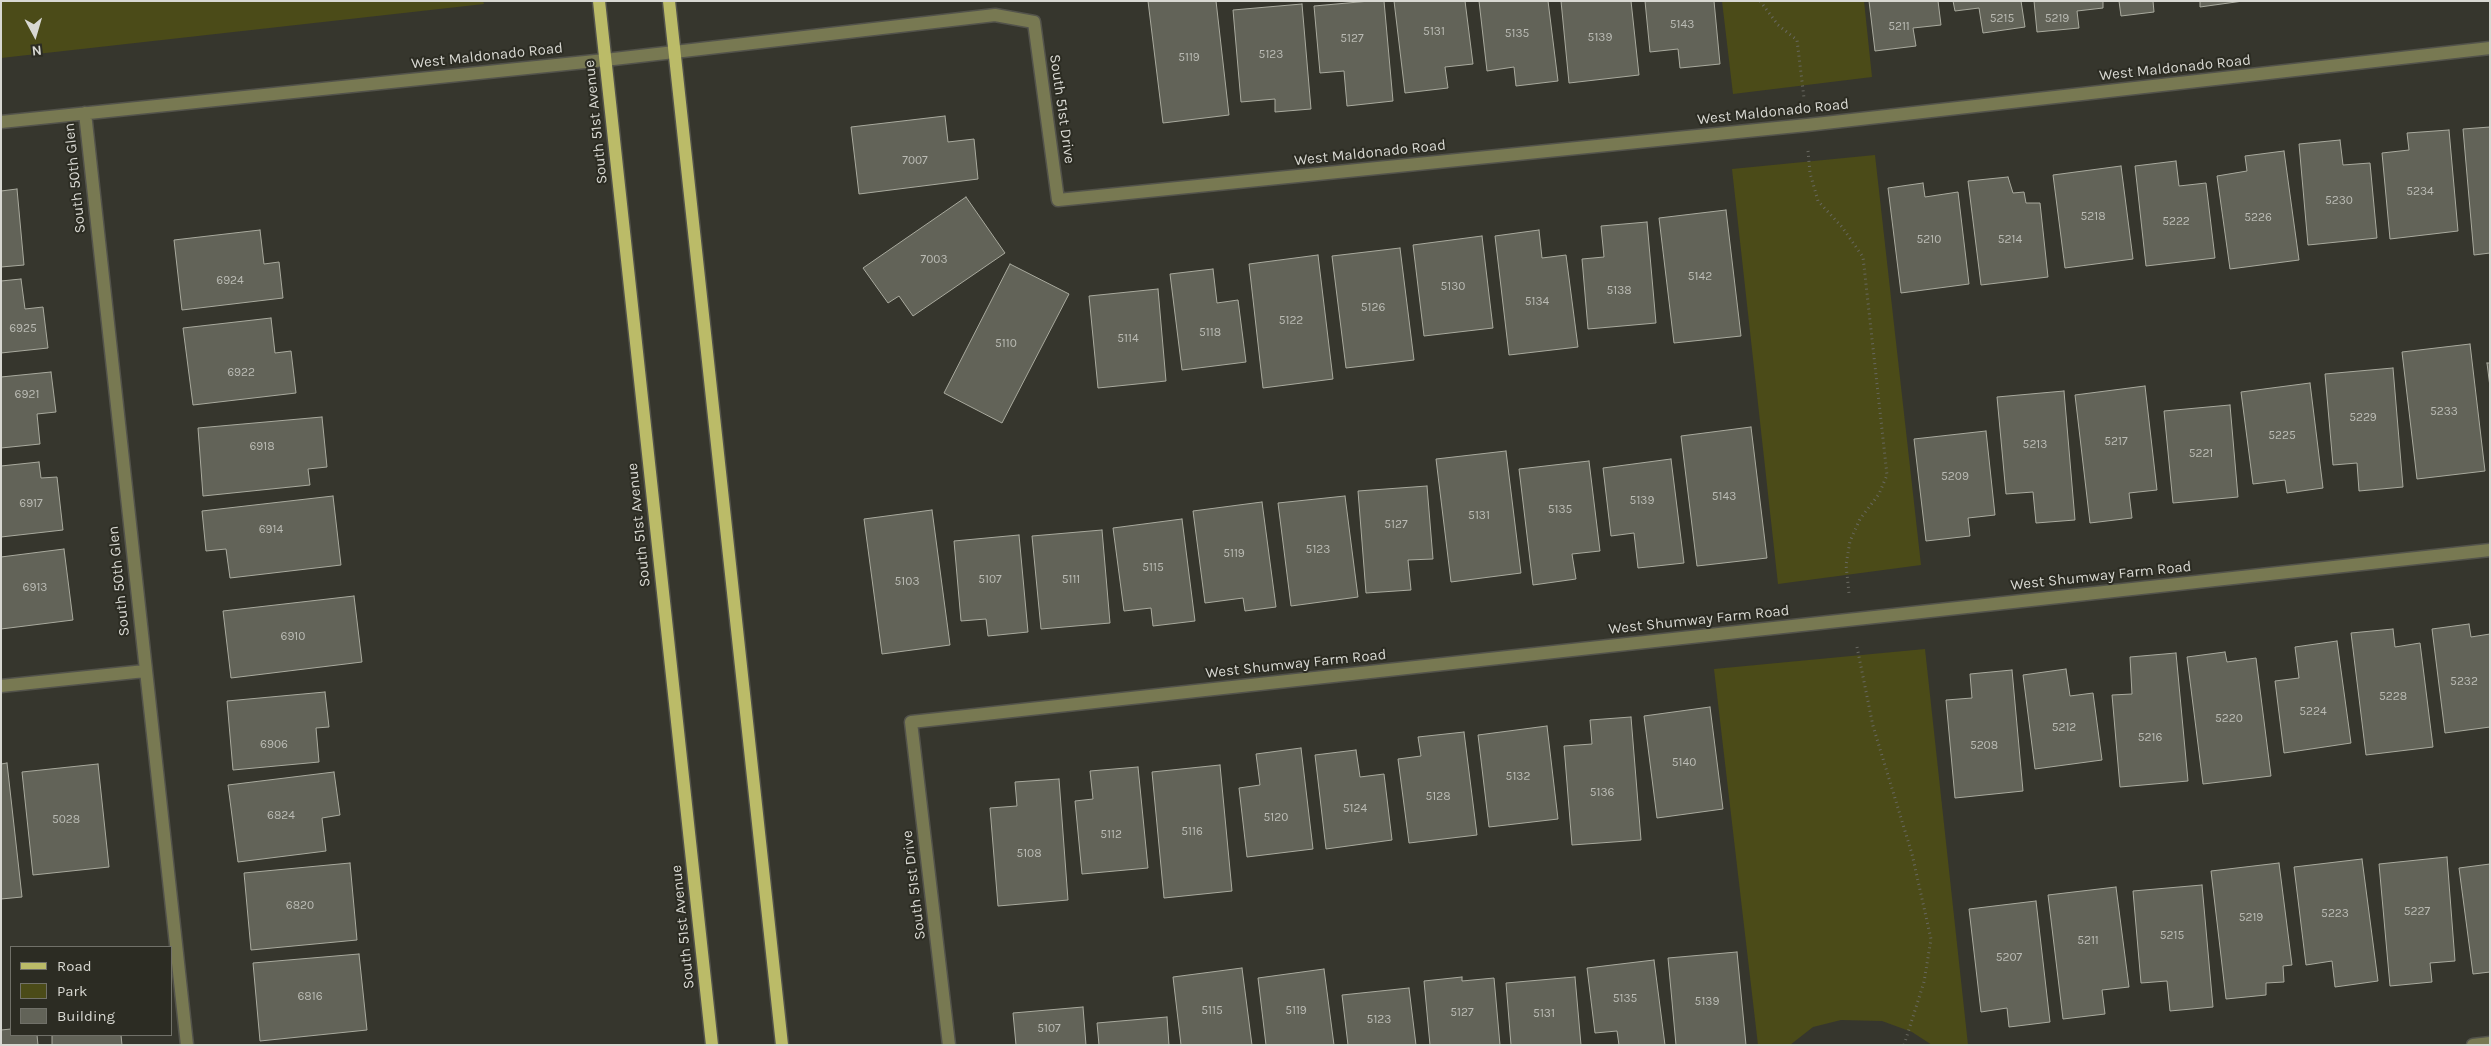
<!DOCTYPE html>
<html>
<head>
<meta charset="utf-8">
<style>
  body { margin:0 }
  #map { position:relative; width:2491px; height:1046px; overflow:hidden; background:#36362d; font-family:Karla,sans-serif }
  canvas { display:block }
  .frame { position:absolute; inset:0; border:2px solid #d8d8d2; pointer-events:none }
  .legend { position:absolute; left:10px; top:946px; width:162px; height:90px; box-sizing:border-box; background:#2c2c23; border:1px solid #717169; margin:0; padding:6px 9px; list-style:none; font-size:15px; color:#d8d8d2 }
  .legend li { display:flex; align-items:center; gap:10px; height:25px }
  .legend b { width:25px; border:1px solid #717169 }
  .north { position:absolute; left:10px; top:10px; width:50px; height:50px; -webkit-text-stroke:4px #2c2c23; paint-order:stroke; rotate:174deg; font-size:14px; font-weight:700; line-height:20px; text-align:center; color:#d8d8d2 }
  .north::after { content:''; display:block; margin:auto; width:18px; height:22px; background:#d8d8d2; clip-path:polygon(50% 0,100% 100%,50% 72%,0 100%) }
</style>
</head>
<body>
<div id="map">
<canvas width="2491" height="1046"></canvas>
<div class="frame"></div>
<ul class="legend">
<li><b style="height:6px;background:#bbbb68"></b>Road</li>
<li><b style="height:14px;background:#4b4b18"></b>Park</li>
<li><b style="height:14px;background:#626358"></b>Building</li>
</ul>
<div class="north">N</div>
</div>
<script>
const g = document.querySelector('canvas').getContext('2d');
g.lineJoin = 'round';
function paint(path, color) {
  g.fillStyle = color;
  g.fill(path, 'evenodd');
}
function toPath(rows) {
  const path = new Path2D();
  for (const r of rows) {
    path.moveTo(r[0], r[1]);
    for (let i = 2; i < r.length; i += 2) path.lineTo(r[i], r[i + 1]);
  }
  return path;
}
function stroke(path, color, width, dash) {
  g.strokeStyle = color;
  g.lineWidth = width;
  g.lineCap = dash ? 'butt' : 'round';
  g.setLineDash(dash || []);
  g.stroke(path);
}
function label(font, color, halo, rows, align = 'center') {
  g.font = font + ' Karla,sans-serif';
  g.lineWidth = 4;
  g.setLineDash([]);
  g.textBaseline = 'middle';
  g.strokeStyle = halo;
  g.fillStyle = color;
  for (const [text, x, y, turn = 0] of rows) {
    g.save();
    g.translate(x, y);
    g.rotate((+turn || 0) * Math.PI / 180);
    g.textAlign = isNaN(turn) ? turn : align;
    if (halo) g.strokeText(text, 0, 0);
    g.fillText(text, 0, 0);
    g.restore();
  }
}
paint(toPath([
  [1,1,483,1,484,4,1,58],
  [1722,1,1864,1,1872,77,1733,94],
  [1875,155,1921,565,1778,584,1732,169],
  [1925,649,1968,1045,1932,1045,1912,1032,1882,1021,1841,1020,1813,1027,1790,1045,1758,1045,1714,669]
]), '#4b4b18');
const building = toPath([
  [1148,1,1216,1,1229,115,1163,123,1148,1],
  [1370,1,1384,1,1393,101,1347,106,1344,71,1320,73,1314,6,1370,1],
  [1394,1,1465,1,1473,64,1445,67,1448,88,1405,93,1394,1],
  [1479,1,1548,1,1558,81,1516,86,1514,67,1487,71,1479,1],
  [1561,1,1631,1,1639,75,1569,83,1561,1],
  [1645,1,1714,1,1720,64,1680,68,1678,49,1650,52,1645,1],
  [1869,1,1938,1,1941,25,1913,28,1916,46,1875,51,1869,1],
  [1953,1,2021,1,2025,27,1983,33,1979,8,1955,11,1953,1],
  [2034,1,2103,1,2103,8,2077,11,2079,28,2037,32,2034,1],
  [2119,1,2153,1,2154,12,2121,16,2119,1],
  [2200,1,2243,1,2200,7,2200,1],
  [1302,4,1311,109,1275,112,1275,99,1241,102,1233,10,1302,4],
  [945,116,948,142,974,139,978,179,859,194,851,127,945,116],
  [2490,127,2490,253,2474,255,2463,129,2490,127],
  [2449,130,2458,231,2390,239,2382,153,2409,150,2407,133,2449,130],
  [2340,140,2343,165,2370,163,2377,238,2308,245,2299,144,2340,140],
  [2284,151,2299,260,2230,269,2217,176,2247,171,2245,156,2284,151],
  [2176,161,2179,186,2206,183,2215,258,2146,266,2135,166,2176,161],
  [2121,166,2133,259,2065,268,2053,175,2121,166],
  [2008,177,2013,193,2024,192,2026,203,2040,203,2048,277,1981,285,1968,181,2008,177],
  [1923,183,1925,197,1958,192,1969,284,1901,293,1888,188,1923,183],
  [17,189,24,265,1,267,1,191,17,189],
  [966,197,1005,253,913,316,899,296,888,303,863,268,966,197],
  [1726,210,1741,336,1674,343,1659,218,1726,210],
  [1647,222,1656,323,1588,329,1582,259,1604,257,1601,226,1647,222],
  [260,230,264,264,279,262,283,298,182,310,174,240,260,230],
  [1539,230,1542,258,1566,255,1578,347,1509,355,1495,236,1539,230],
  [1482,236,1493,328,1424,336,1413,245,1482,236],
  [1400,248,1414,360,1346,368,1332,256,1400,248],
  [1318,255,1333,379,1263,388,1249,264,1318,255],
  [1010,264,1069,294,1002,423,944,393,1010,264],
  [1213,269,1217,303,1238,300,1246,362,1182,370,1170,274,1213,269],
  [21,279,25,309,43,307,48,348,1,353,1,281,21,279],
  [1158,289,1166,381,1098,388,1089,296,1158,289],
  [271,318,275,353,291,351,296,393,193,405,183,328,271,318],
  [2470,344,2485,471,2417,479,2402,352,2470,344],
  [2487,363,2490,363,2490,387,2487,363],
  [2393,368,2403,487,2359,491,2357,463,2333,465,2325,374,2393,368],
  [51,372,56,412,37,414,40,444,1,448,1,377,51,372],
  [2310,383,2323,488,2287,493,2285,480,2253,484,2241,392,2310,383],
  [2145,386,2157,490,2129,493,2132,518,2090,523,2075,395,2145,386],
  [2064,391,2075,520,2036,523,2033,492,2006,494,1997,397,2064,391],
  [2230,405,2238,497,2173,503,2164,411,2230,405],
  [322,417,327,467,308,469,310,485,203,496,198,428,322,417],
  [1751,427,1767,558,1697,566,1681,436,1751,427],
  [1986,431,1995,515,1968,518,1970,536,1926,541,1914,439,1986,431],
  [1506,451,1521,573,1451,582,1436,459,1506,451],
  [1671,459,1684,563,1638,568,1634,533,1611,536,1603,468,1671,459],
  [1589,461,1600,551,1572,554,1576,579,1533,585,1519,469,1589,461],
  [39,462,41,478,57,477,63,530,1,537,1,466,39,462],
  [1427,486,1433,559,1408,560,1411,590,1366,593,1358,491,1427,486],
  [333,496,341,565,230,578,226,549,206,551,202,511,333,496],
  [1345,496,1358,597,1291,606,1278,503,1345,496],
  [1262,502,1276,607,1245,611,1243,598,1205,603,1193,511,1262,502],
  [932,510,950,645,882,654,864,519,932,510],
  [1182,519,1195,621,1153,626,1151,608,1124,611,1113,528,1182,519],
  [1102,530,1110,623,1041,629,1032,536,1102,530],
  [1019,535,1028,632,988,636,986,619,961,621,954,541,1019,535],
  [64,549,73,620,1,629,1,557,64,549],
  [354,596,362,662,231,678,223,611,354,596],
  [2469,624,2471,637,2490,634,2490,727,2445,733,2432,629,2469,624],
  [2393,629,2395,647,2420,643,2433,747,2366,755,2351,633,2393,629],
  [2337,641,2351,743,2284,753,2275,681,2299,678,2295,647,2337,641],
  [2225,652,2227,662,2256,658,2271,776,2203,784,2187,657,2225,652],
  [2176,653,2188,781,2120,787,2112,695,2132,694,2130,657,2176,653],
  [2066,669,2070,696,2093,693,2102,760,2035,769,2023,675,2066,669],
  [2012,670,2023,791,1955,798,1946,700,1972,698,1970,674,2012,670],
  [325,692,329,727,316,728,319,762,233,770,227,701,325,692],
  [1710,707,1723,809,1657,818,1644,716,1710,707],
  [1631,717,1641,840,1572,845,1564,746,1592,744,1590,720,1631,717],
  [1547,726,1558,819,1489,827,1478,735,1547,726],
  [1464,732,1477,835,1409,843,1398,759,1421,756,1418,737,1464,732],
  [1301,748,1313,849,1247,857,1239,788,1260,785,1256,754,1301,748],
  [1356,750,1360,777,1384,774,1392,840,1326,849,1315,755,1356,750],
  [7,763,22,897,1,899,1,764,7,763],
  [98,764,109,867,33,875,22,772,98,764],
  [1220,765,1232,891,1164,898,1152,772,1220,765],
  [1138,767,1148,868,1082,874,1075,801,1093,799,1090,771,1138,767],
  [334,772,340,815,322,818,326,851,238,862,228,785,334,772],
  [1059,779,1068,900,998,906,990,808,1017,806,1015,782,1059,779],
  [2447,857,2455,961,2430,963,2432,982,2390,986,2379,864,2447,857],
  [2362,859,2378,981,2335,987,2332,961,2306,965,2294,867,2362,859],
  [350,863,357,940,251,950,244,873,350,863],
  [2279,863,2292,965,2283,966,2284,982,2266,983,2266,995,2226,999,2211,871,2279,863],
  [2490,864,2490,972,2473,974,2459,868,2490,864],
  [2202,885,2213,1007,2170,1011,2167,981,2141,983,2133,891,2202,885],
  [2116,887,2129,987,2102,990,2105,1014,2063,1019,2048,895,2116,887],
  [2036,901,2050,1022,2009,1027,2007,1008,1981,1012,1969,909,2036,901],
  [1737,952,1746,1045,1676,1045,1668,958,1737,952],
  [359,954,367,1030,260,1041,253,963,359,954],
  [1654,960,1665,1045,1619,1045,1617,1031,1595,1033,1587,968,1654,960],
  [1242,968,1252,1045,1181,1045,1173,977,1242,968],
  [1324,969,1334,1045,1266,1045,1258,978,1324,969],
  [1462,977,1462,981,1494,978,1500,1045,1430,1045,1424,981,1462,977],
  [1575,977,1581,1045,1511,1045,1506,983,1575,977],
  [1409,988,1416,1045,1348,1045,1342,995,1409,988],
  [1083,1007,1086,1045,1016,1045,1013,1013,1083,1007],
  [1167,1017,1169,1045,1099,1045,1097,1023,1167,1017],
  [11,1029,11,1035,37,1035,38,1045,1,1045,1,1030,11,1029],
  [52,1035,121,1035,122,1045,52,1045,52,1035]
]);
paint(building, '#626358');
stroke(building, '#a9aa9e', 1);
const minor = toPath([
  [85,113,187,1045],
  [1,122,605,60,995,15,1034,22,1058,200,1807,125,2490,48],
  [1,686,145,671],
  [949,1045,911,722,2490,550],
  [2473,1045,2490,1043]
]);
const major = toPath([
  [599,1,712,1045],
  [669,1,782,1045]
]);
stroke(minor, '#53534b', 15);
stroke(major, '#53534b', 15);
stroke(toPath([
  [1760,1,1778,25,1797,40,1804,98],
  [1808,151,1810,173,1818,201,1842,227,1863,257,1887,475,1879,494,1860,519,1850,541,1846,565,1849,593],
  [1857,647,1873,726,1912,854,1931,939,1924,982,1904,1045]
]), '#686860', 3, [1, 4]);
stroke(minor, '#787952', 12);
stroke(major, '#bbbb68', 12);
label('12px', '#babbb4', null, [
  ["5215",2002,19],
  ["5219",2057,19],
  ["5143",1682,25],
  ["5211",1899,27],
  ["5131",1434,32],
  ["5135",1517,34],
  ["5139",1600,38],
  ["5127",1352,39],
  ["5123",1271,55],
  ["5119",1189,58],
  ["7007",915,161],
  ["5234",2420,192],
  ["5230",2339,201],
  ["5218",2093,217],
  ["5226",2258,218],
  ["5222",2176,222],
  ["5210",1929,240],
  ["5214",2010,240],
  ["7003",934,260],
  ["5142",1700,277],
  ["6924",230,281],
  ["5130",1453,287],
  ["5138",1619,291],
  ["5134",1537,302],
  ["5126",1373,308],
  ["5122",1291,321],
  ["6925",23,329],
  ["5118",1210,333],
  ["5114",1128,339],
  ["5110",1006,344],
  ["6922",241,373],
  ["6921",27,395],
  ["5233",2444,412],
  ["5229",2363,418],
  ["5225",2282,436],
  ["5217",2116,442],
  ["5213",2035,445],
  ["6918",262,447],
  ["5221",2201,454],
  ["5209",1955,477],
  ["5143",1724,497],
  ["5139",1642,501],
  ["6917",31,504],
  ["5135",1560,510],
  ["5131",1479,516],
  ["5127",1396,525],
  ["6914",271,530],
  ["5123",1318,550],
  ["5119",1234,554],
  ["5115",1153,568],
  ["5107",990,580],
  ["5111",1071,580],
  ["5103",907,582],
  ["6913",35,588],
  ["6910",293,637],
  ["5232",2464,682],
  ["5228",2393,697],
  ["5224",2313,712],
  ["5220",2229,719],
  ["5212",2064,728],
  ["5216",2150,738],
  ["6906",274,745],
  ["5208",1984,746],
  ["5140",1684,763],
  ["5132",1518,777],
  ["5136",1602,793],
  ["5128",1438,797],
  ["5124",1355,809],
  ["6824",281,816],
  ["5120",1276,818],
  ["5028",66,820],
  ["5116",1192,832],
  ["5112",1111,835],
  ["5108",1029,854],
  ["6820",300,906],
  ["5227",2417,912],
  ["5223",2335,914],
  ["5219",2251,918],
  ["5215",2172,936],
  ["5211",2088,941],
  ["5207",2009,958],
  ["6816",310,997],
  ["5135",1625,999],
  ["5139",1707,1002],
  ["5115",1212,1011],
  ["5119",1296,1011],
  ["5127",1462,1013],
  ["5131",1544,1014],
  ["5123",1379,1020],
  ["5107",1049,1029]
]);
label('15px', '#d8d8d2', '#2c2c23', [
  ["West Maldonado Road",487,56,-6],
  ["West Maldonado Road",2175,68,-6],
  ["South 51st Drive",1062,109,82],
  ["West Maldonado Road",1773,112,-6],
  ["South 51st Avenue",596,122,-96],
  ["West Maldonado Road",1370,153,-6],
  ["South 50th Glen",75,178,-96],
  ["South 51st Avenue",639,525,-96],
  ["West Shumway Farm Road",2101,576,-6],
  ["South 50th Glen",119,581,-96],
  ["West Shumway Farm Road",1699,620,-6],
  ["West Shumway Farm Road",1296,664,-6],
  ["South 51st Drive",914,885,-97],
  ["South 51st Avenue",683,927,-96]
]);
</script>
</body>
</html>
